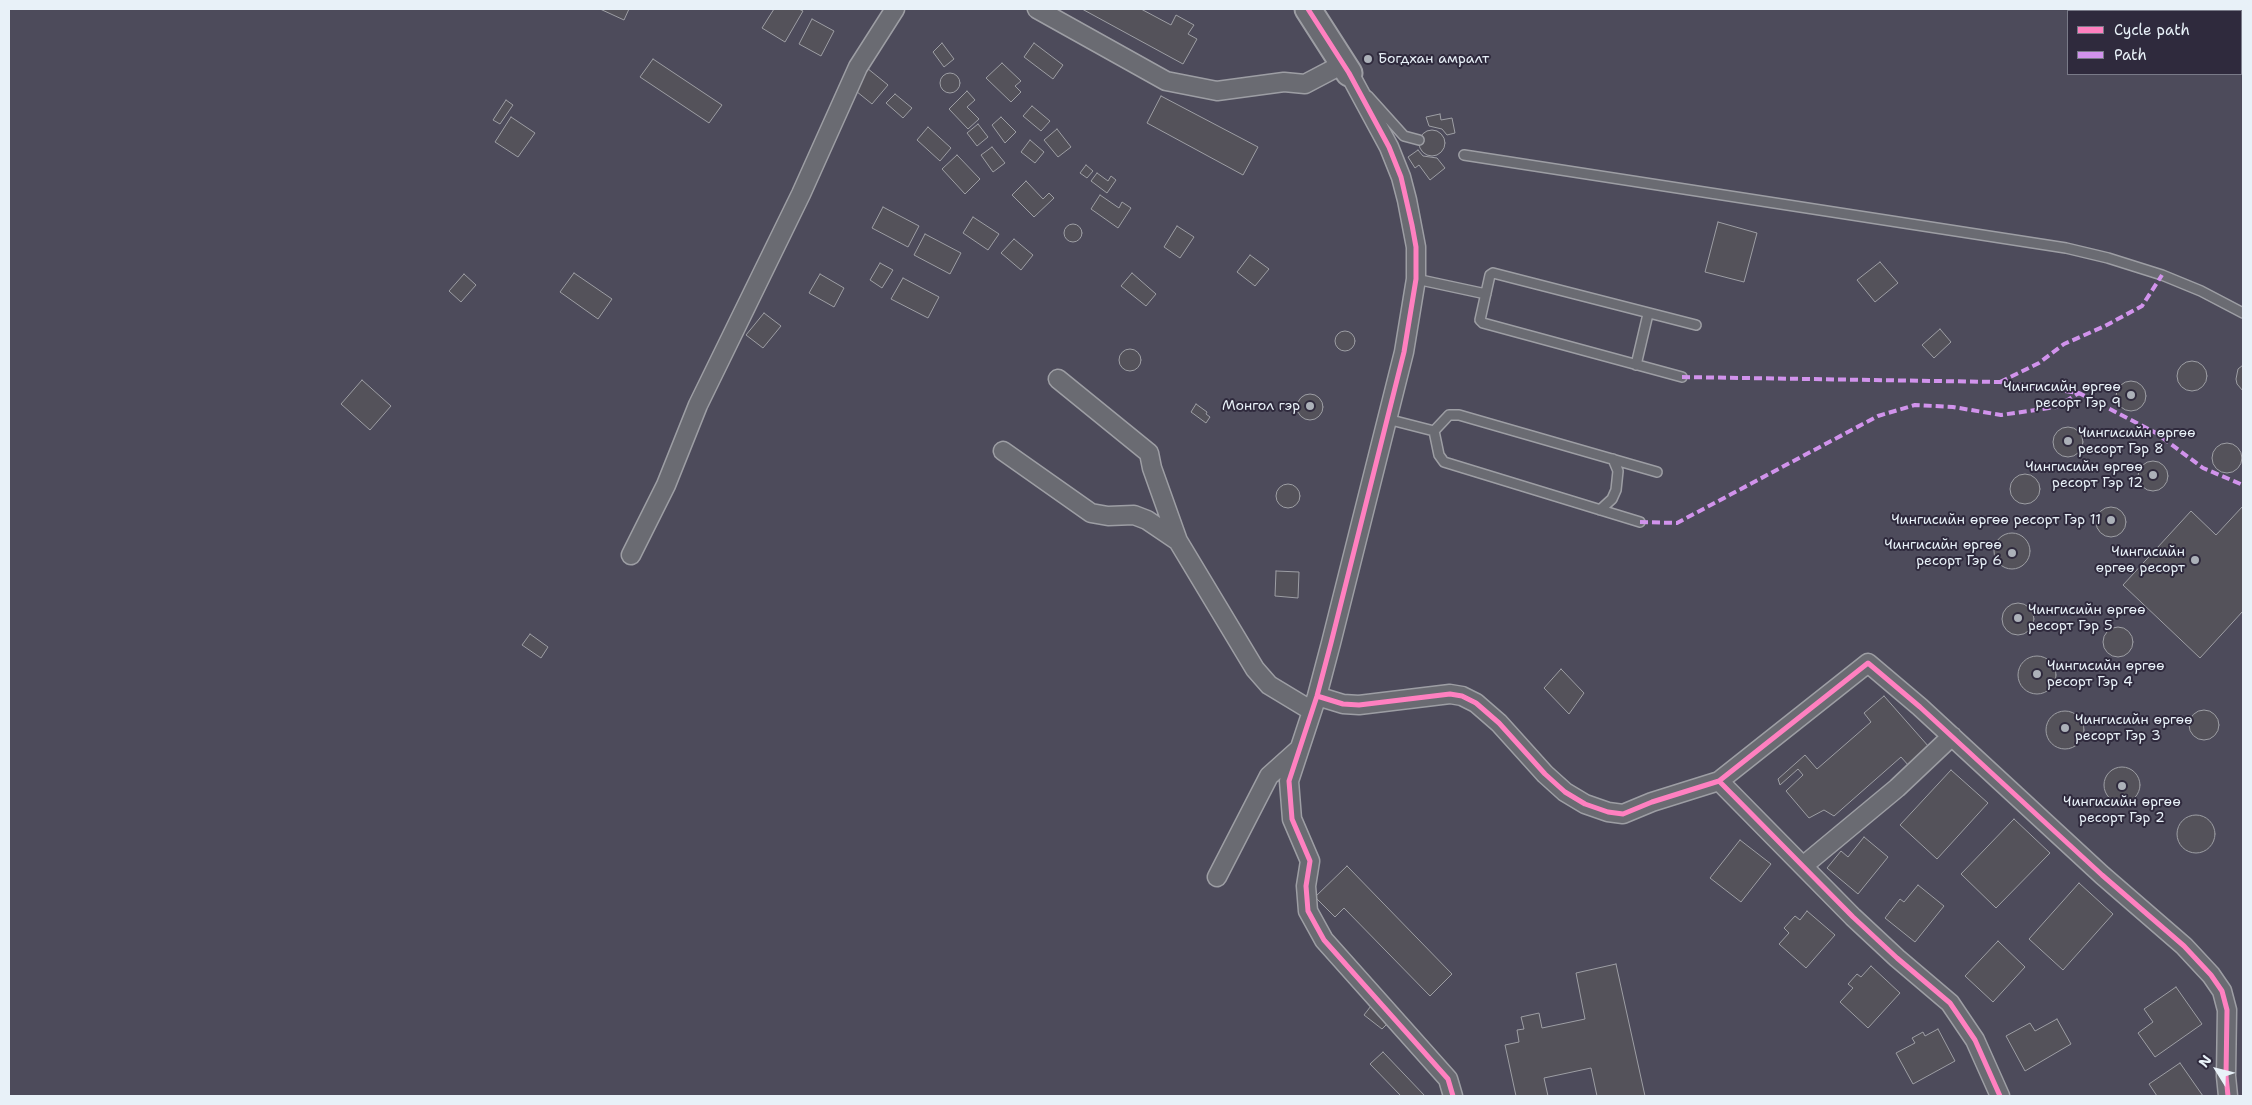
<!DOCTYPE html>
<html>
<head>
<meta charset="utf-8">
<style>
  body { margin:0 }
  #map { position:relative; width:2252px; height:1105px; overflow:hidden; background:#3c3a44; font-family:"Shantell Sans",sans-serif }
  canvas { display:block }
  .frame { position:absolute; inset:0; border:10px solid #e8f1f8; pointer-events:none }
  .legend { position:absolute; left:2067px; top:10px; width:175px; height:65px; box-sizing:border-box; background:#2f2a3d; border:1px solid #797a88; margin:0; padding:6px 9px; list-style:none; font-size:15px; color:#e8f1f8 }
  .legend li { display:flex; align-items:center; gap:10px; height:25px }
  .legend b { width:25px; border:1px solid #797a88 }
  .north { position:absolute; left:2192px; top:1045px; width:50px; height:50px; -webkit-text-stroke:4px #2f2a3d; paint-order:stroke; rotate:306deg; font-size:14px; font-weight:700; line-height:20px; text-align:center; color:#e8f1f8 }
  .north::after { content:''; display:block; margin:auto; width:18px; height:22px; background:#e8f1f8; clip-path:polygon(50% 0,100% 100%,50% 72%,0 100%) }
</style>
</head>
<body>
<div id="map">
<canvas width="2252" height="1105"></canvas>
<div class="frame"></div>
<ul class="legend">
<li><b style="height:6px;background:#ff80c0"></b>Cycle path</li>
<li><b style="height:6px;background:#d193ec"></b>Path</li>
</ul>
<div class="north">N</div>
</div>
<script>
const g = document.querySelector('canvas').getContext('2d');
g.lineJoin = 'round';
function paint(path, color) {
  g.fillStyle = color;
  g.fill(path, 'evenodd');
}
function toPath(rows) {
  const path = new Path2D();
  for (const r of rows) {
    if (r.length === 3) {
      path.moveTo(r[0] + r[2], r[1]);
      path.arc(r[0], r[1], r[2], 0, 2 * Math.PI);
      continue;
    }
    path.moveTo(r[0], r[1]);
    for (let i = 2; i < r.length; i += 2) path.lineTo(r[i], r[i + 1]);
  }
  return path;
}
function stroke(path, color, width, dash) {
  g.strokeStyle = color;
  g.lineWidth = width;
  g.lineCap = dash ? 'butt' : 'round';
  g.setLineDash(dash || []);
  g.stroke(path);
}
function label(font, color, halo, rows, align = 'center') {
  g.font = font + ' "Shantell Sans",sans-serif';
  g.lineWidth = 4;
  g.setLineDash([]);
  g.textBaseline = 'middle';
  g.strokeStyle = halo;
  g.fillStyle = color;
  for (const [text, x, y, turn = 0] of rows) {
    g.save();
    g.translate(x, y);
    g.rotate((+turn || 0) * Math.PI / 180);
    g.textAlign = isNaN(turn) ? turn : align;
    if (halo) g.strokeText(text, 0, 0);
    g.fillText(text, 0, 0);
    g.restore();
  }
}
paint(toPath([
  [9,9,2243,9,2243,1096,9,1096],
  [2068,11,2241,11,2241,74,2068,74]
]), '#4d4b5b');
const building = toPath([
  [600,9,629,9,624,20,600,9],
  [774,9,799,9,803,11,785,42,762,28,774,9],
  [1082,9,1141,9,1171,25,1176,15,1194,25,1188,34,1197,39,1183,64,1082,9],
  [812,19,834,31,821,56,799,44,812,19],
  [942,43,954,59,944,67,933,52,942,43],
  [1034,43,1063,65,1053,79,1024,57,1034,43],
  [653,59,722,105,709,123,640,77,653,59],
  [1002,63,1021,81,1015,86,1021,92,1011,102,986,78,1002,63],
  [867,68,888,85,872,104,851,87,867,68],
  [950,83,10],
  [967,91,975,100,967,107,979,119,968,129,949,109,967,91],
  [895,94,912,108,903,118,886,103,895,94],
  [1161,96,1258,147,1243,175,1147,123,1161,96],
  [506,100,513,105,500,124,493,120,506,100],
  [1032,106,1050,121,1041,131,1023,116,1032,106],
  [1440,114,1441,120,1452,118,1455,133,1447,135,1442,129,1429,126,1426,117,1440,114],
  [511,117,535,133,518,157,495,142,511,117],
  [1001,117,1016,132,1005,143,992,125,1001,117],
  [978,124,988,137,977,146,967,133,978,124],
  [928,127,951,148,940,161,917,140,928,127],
  [1057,129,1071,147,1058,157,1044,140,1057,129],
  [1432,143,13],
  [1030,140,1044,152,1035,163,1021,152,1030,140],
  [992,147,1005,163,993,172,981,155,992,147],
  [1418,150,1423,156,1437,158,1445,168,1430,180,1419,165,1415,168,1408,157,1418,150],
  [957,155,980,179,965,194,942,169,957,155],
  [1086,165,1093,171,1087,178,1080,173,1086,165],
  [1097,173,1108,181,1111,176,1116,180,1107,193,1091,181,1097,173],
  [1026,181,1043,199,1049,193,1054,198,1034,217,1012,195,1026,181],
  [1100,195,1119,208,1122,202,1131,208,1118,228,1091,209,1100,195],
  [883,207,919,226,908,247,872,228,883,207],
  [973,217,999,234,988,250,963,233,973,217],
  [1718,222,1757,233,1744,282,1705,272,1718,222],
  [1073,233,9],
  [1177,226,1194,237,1180,258,1164,247,1177,226],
  [925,234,961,253,950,274,914,255,925,234],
  [1014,239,1033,255,1021,270,1001,253,1014,239],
  [1250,255,1269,269,1255,286,1237,272,1250,255],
  [1880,262,1898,283,1875,302,1857,280,1880,262],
  [880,263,893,270,882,288,870,280,880,263],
  [574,273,612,299,598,319,560,292,574,273],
  [1132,273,1156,294,1146,306,1121,286,1132,273],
  [464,274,476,285,461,302,449,291,464,274],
  [820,274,844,288,834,307,809,293,820,274],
  [903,278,939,297,928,318,891,299,903,278],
  [764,313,781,326,763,348,746,335,764,313],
  [1940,329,1951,342,1934,358,1922,345,1940,329],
  [1345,341,10],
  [1130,360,11],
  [2192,376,15],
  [2243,365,2243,391,2237,384,2236,379,2238,369,2243,365],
  [362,380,391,406,370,430,341,404,362,380],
  [2131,396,15],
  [1310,407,13],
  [1196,404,1207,412,1206,414,1210,417,1206,423,1191,412,1196,404],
  [2068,442,15],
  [2227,458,15],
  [2153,476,15],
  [2025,489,15],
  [1288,496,12],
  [2243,506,2243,611,2200,658,2123,585,2191,511,2216,535,2243,506],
  [2111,522,15],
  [2012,551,18],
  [1276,571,1299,572,1298,598,1275,596,1276,571],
  [2018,619,16],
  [2118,642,15],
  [530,634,548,647,541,658,522,645,530,634],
  [2037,675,19],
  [1561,669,1584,693,1569,714,1544,688,1561,669],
  [1884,696,1929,747,1909,766,1901,757,1834,816,1824,810,1809,818,1786,791,1803,775,1798,769,1780,785,1778,779,1805,755,1817,769,1871,722,1864,713,1884,696],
  [2204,725,15],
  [2065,730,19],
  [2122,785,18],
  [1951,770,1988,803,1937,859,1900,825,1951,770],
  [2196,834,19],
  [2014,819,2050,853,1996,908,1961,874,2014,819],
  [1864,837,1888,857,1858,894,1827,868,1841,851,1848,857,1864,837],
  [1740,840,1771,864,1741,902,1710,878,1740,840],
  [1347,866,1452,974,1430,996,1344,908,1335,917,1315,897,1347,866],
  [2079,883,2113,914,2063,970,2029,939,2079,883],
  [1918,885,1944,906,1915,942,1885,918,1900,899,1904,902,1918,885],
  [1807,911,1835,935,1806,968,1779,944,1789,933,1784,928,1795,916,1800,920,1807,911],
  [1998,941,2025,967,1993,1002,1965,976,1998,941],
  [1616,964,1645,1096,1597,1096,1591,1068,1544,1078,1548,1096,1516,1096,1505,1045,1519,1042,1517,1030,1524,1029,1521,1017,1539,1013,1542,1028,1585,1019,1576,973,1616,964],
  [1871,966,1900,993,1868,1028,1840,1002,1853,988,1848,984,1857,974,1861,977,1871,966],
  [2176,987,2202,1024,2155,1057,2138,1033,2153,1022,2144,1009,2176,987],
  [1374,1002,1389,1022,1382,1029,1364,1015,1374,1002],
  [2057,1019,2071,1044,2025,1071,2006,1036,2030,1023,2035,1031,2057,1019],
  [1938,1029,1955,1061,1913,1084,1896,1053,1915,1043,1912,1038,1923,1032,1925,1036,1938,1029],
  [1383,1052,1425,1096,1401,1096,1370,1064,1383,1052],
  [2180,1063,2203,1096,2157,1096,2149,1084,2180,1063]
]);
paint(building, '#54525a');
stroke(building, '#9d9ea4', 1);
const lane = toPath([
  [1368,96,1404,136,1419,140],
  [1464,155,2066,248,2108,258,2162,275,2201,291,2243,313],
  [1416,279,1486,294],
  [1636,365,1648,314],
  [1682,377,1483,323,1480,320,1490,275,1493,273,1696,325],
  [1387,419,1434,431],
  [1434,431,1439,455,1444,462,1640,522],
  [1434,431,1449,415,1459,415,1657,472],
  [1600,510,1612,499,1616,490,1618,471,1613,459]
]);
const street = toPath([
  [1037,9,1166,81,1217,91,1284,82,1305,84,1343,64],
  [1349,73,1389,147,1401,177,1407,200,1416,247,1416,279,1404,352,1331,643,1317,696,1289,781,1292,819,1310,861,1306,886,1308,911,1324,940,1448,1079,1453,1096],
  [1058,379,1149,453,1152,468,1178,541,1255,669,1269,685,1312,711],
  [1003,451,1091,513,1108,516,1134,515,1147,520,1178,541],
  [631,555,666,485,698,405,801,194,858,67,895,9],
  [1317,696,1343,704,1359,705,1450,694,1462,696,1476,703,1499,723,1545,774,1565,792,1585,804,1608,812,1623,814,1652,802,1719,781,1853,917,1897,958,1950,1003,1975,1040,2000,1096],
  [1719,781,1868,663,1920,707,2102,875,2184,946,2211,975,2222,991,2227,1010,2226,1076,2228,1096],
  [1803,866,1897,788,1952,736],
  [1217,877,1269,776,1298,750]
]);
const secondary = toPath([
  [1308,9,1349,73]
]);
stroke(lane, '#9d9ea4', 12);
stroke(street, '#9d9ea4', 21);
stroke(secondary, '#9d9ea4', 29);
stroke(lane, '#6a6b72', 9);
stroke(street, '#6a6b72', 18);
stroke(secondary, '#6a6b72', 25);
stroke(toPath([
  [1682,377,2000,382,2079,393,2156,433,2203,468,2243,485],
  [2000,382,2039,363,2064,344,2105,326,2142,306,2162,275],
  [1640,522,1677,523,1878,416,1915,405,1953,407,2001,415,2056,407,2079,393]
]), '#d193ec', 4, [8, 4]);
stroke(toPath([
  [1308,9,1349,73,1389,147,1401,177,1412,225,1416,247,1416,279,1404,352,1331,643,1317,696,1289,781,1292,819,1310,861,1306,886,1308,911,1324,940,1448,1079,1453,1096],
  [1317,696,1343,704,1359,705,1450,694,1462,696,1476,703,1499,723,1545,774,1565,792,1585,804,1608,812,1623,814,1652,802,1719,781,1853,917,1897,958,1950,1003,1975,1040,2000,1096],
  [1719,781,1868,663,1920,707,2102,875,2184,946,2211,975,2222,991,2227,1010,2226,1076,2228,1096]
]), '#ff80c0', 5);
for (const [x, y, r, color] of [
  [1368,59,5,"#acb1b9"],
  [2131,395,5,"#acb1b9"],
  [1310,406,5,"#acb1b9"],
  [2068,441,5,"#acb1b9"],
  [2153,475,5,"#acb1b9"],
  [2111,520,5,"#acb1b9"],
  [2012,553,5,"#acb1b9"],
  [2195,560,5,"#acb1b9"],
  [2018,618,5,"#acb1b9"],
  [2037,674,5,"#acb1b9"],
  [2065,728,5,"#acb1b9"],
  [2122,786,5,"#acb1b9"]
]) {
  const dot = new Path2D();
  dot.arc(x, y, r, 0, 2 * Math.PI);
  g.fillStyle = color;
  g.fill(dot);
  stroke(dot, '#2f2a3d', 2);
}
label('14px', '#e8f1f8', '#2f2a3d', [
  ["Богдхан амралт",1378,59,"left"],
  ["Чингисийн өргөө",2121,387],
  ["ресорт Гэр 9",2121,403],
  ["Монгол гэр",1300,406],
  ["Чингисийн өргөө",2078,433,"left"],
  ["ресорт Гэр 8",2078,449,"left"],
  ["Чингисийн өргөө",2143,467],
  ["ресорт Гэр 12",2143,483],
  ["Чингисийн өргөө ресорт Гэр 11",2101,520],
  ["Чингисийн өргөө",2002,545],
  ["ресорт Гэр 6",2002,561],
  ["Чингисийн",2185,552],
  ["өргөө ресорт",2185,568],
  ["Чингисийн өргөө",2028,610,"left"],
  ["ресорт Гэр 5",2028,626,"left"],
  ["Чингисийн өргөө",2047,666,"left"],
  ["ресорт Гэр 4",2047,682,"left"],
  ["Чингисийн өргөө",2075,720,"left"],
  ["ресорт Гэр 3",2075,736,"left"],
  ["Чингисийн өргөө",2122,802,"center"],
  ["ресорт Гэр 2",2122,818,"center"]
], 'right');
</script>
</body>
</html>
